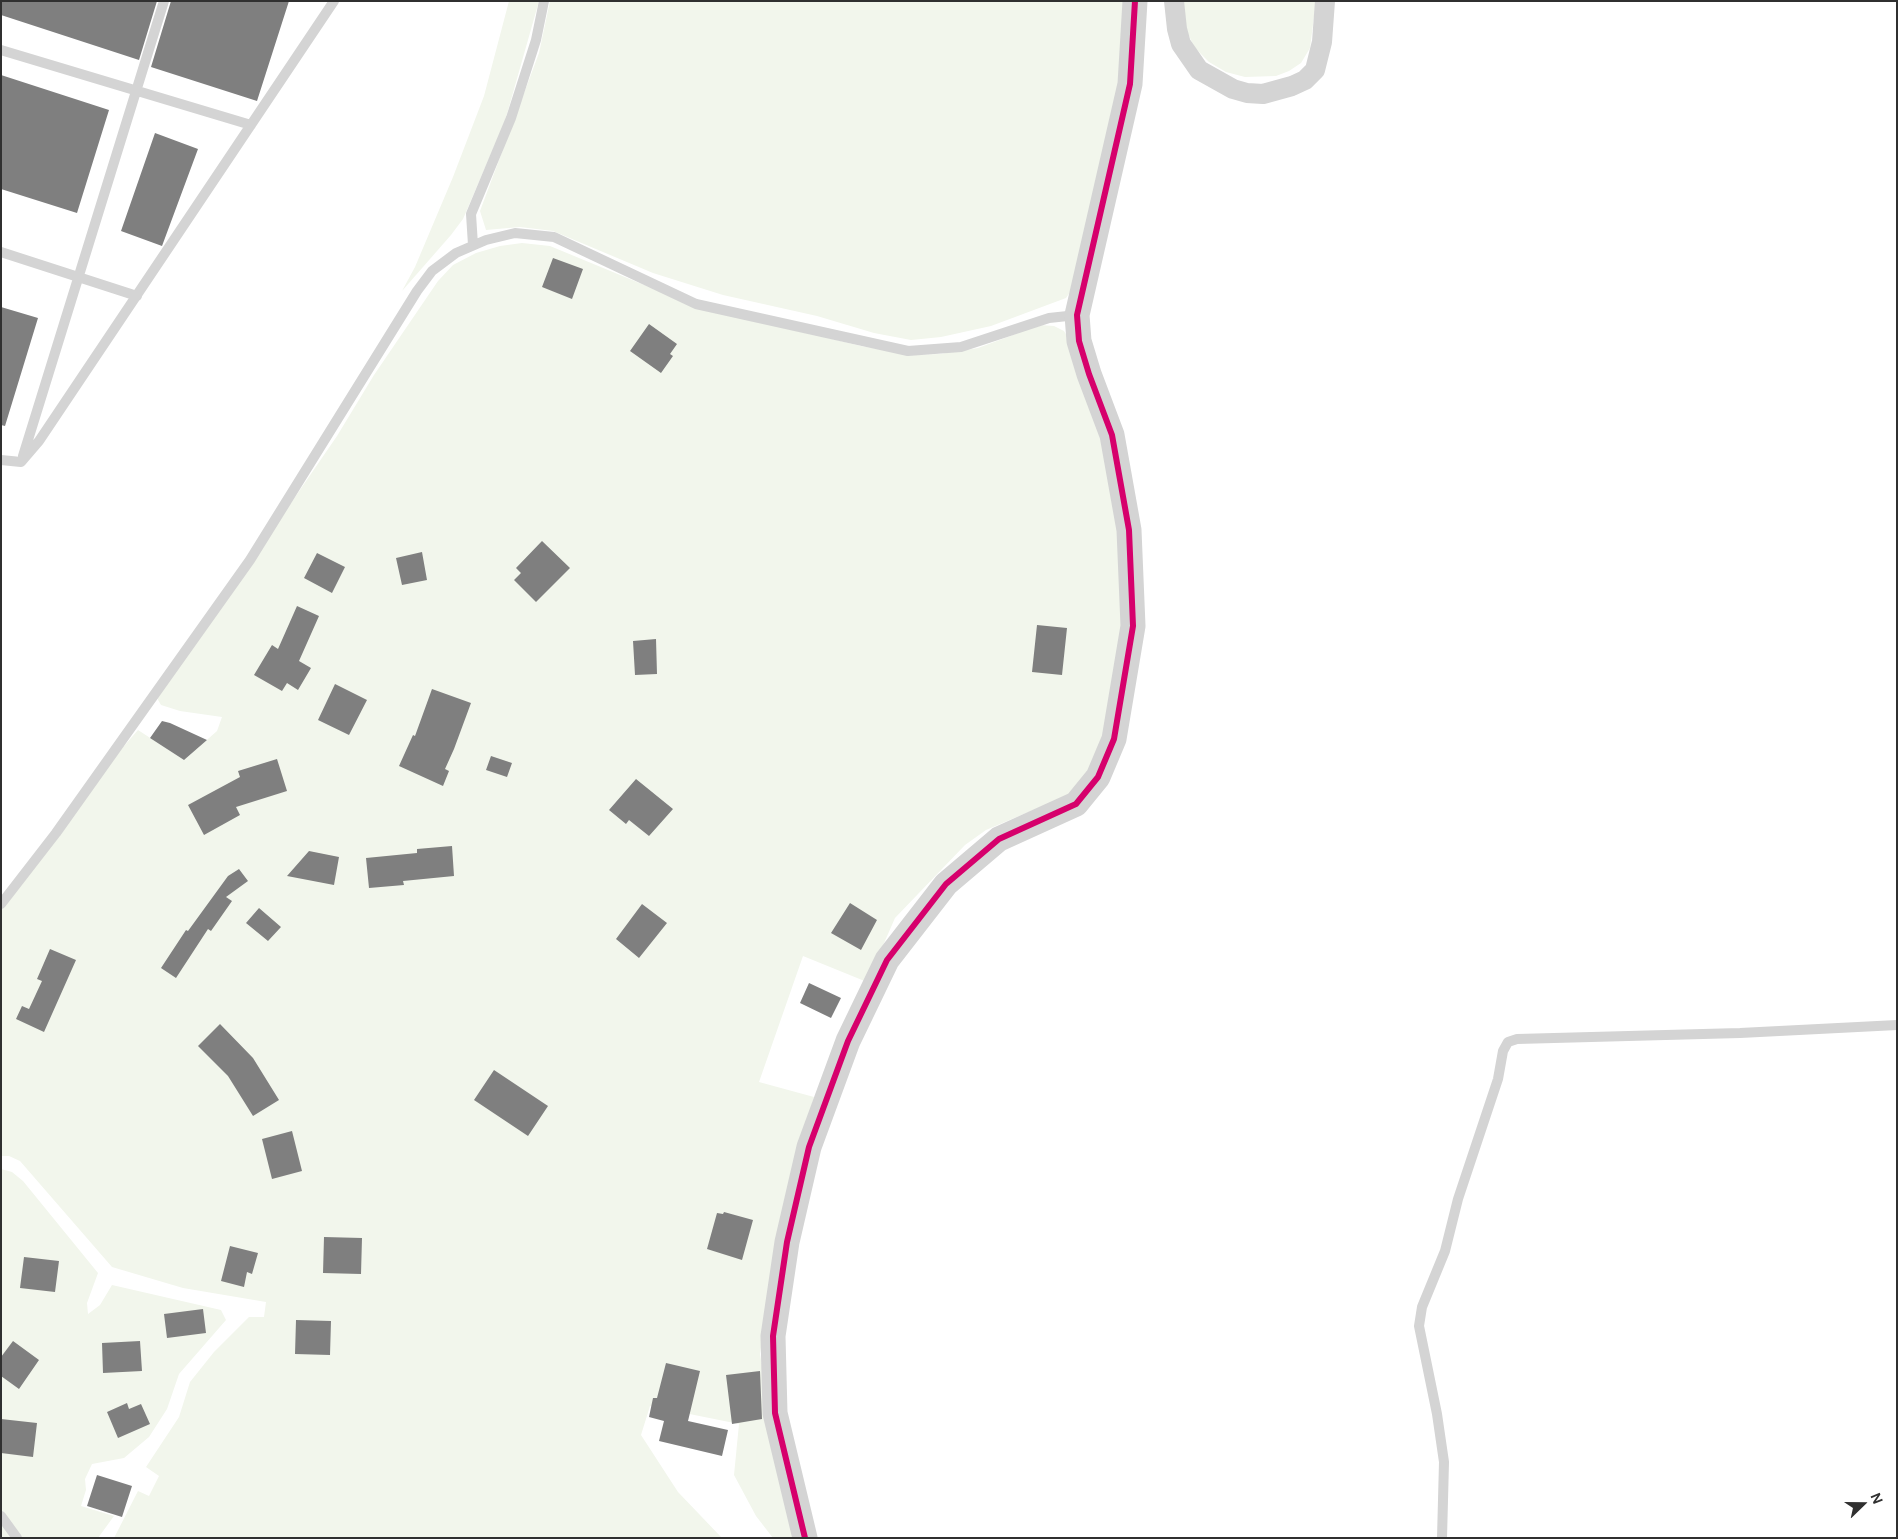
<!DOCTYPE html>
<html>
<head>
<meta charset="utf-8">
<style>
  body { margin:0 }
  #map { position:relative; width:1898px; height:1539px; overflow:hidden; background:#fff; font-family:"DM Sans",sans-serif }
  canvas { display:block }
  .frame { position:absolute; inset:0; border:2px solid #303030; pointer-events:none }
  .north { position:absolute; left:1838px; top:1479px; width:50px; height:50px; -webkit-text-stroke:4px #fff; paint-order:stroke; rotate:68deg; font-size:14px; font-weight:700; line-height:20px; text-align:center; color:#303030 }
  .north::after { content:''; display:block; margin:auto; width:18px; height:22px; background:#303030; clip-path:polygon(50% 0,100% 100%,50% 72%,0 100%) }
</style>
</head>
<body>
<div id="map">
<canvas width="1898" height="1539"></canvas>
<div class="frame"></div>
<div class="north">N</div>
</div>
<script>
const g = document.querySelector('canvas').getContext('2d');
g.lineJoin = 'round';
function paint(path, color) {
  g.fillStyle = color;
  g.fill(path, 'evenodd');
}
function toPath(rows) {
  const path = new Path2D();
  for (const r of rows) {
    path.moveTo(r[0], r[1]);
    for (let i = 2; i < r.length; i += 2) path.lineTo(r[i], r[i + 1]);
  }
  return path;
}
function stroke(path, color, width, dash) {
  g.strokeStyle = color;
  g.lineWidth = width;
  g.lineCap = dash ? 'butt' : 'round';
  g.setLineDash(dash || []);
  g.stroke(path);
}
paint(toPath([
  [509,1,539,1,505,121,463,219,451,235,402,291,415,267,453,177,484,96],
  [550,1,1132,1,1130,57,1073,288,1066,298,991,326,941,337,911,340,874,333,817,316,723,295,653,273,553,231,520,227,486,230,480,211,539,53],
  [1181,1,1316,1,1310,48,1301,63,1289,71,1276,76,1245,77,1226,72,1209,62,1194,47,1186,29],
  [522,243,550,246,695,306,861,346,911,355,940,354,978,348,1040,325,1054,326,1064,331,1071,343,1116,489,1127,607,1104,732,1084,780,1066,796,986,830,965,845,895,918,867,982,803,956,759,1082,814,1097,784,1201,760,1354,774,1441,801,1538,773,1538,756,1516,734,1475,739,1424,650,1406,641,1435,678,1492,722,1538,114,1538,138,1491,149,1496,159,1476,146,1467,179,1417,190,1382,214,1352,249,1317,264,1317,266,1302,183,1288,112,1267,20,1161,9,1156,1,1156,1,904,112,747,124,746,138,730,184,760,217,731,222,717,180,711,161,705,157,698,337,436,374,375,438,281,453,265,476,253,500,246],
  [1,1169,12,1172,23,1181,98,1273,87,1303,88,1314,100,1305,112,1285,221,1310,226,1320,179,1374,167,1409,149,1437,124,1458,92,1464,85,1479,86,1490,81,1506,114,1516,98,1538,1,1538]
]), '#f2f6ec');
paint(toPath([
  [1,1,157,1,139,60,1,15],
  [171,1,289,1,257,101,151,67],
  [1,75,109,110,77,213,1,189],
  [155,133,198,149,162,246,121,231],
  [553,258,583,269,572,299,542,287],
  [1,307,38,318,5,426,1,425],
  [649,324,677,344,670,354,673,356,661,373,630,351],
  [542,541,570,568,536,602,514,580,521,573,516,568],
  [422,552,427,580,402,585,396,558],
  [317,553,345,567,332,593,304,578],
  [297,606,319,616,299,661,311,668,298,690,287,683,282,691,254,675,272,645,278,649],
  [1037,625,1067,628,1062,675,1032,672],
  [656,639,657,674,635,675,633,641],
  [335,684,367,700,349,735,318,720],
  [432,689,471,703,454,749,445,769,449,771,443,786,399,766,413,735,415,736],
  [162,721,170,723,207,740,184,760,150,738],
  [491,756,512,763,507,777,486,770],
  [277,759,287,791,236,807,240,815,204,835,188,805,240,777,238,771],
  [636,779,673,809,649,836,629,820,626,824,609,810],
  [452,846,454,876,403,881,404,885,369,888,366,858,417,853,417,849],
  [309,851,339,857,334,885,287,876],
  [239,869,248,881,226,897,232,901,211,931,208,929,176,978,161,968,186,930,188,931,228,876],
  [850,903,877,920,861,950,831,933],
  [642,904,667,923,639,958,616,939],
  [259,908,281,927,268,941,246,923],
  [50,949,76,960,44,1032,16,1019,22,1006,29,1009,42,981,37,979],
  [809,983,841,998,831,1018,800,1003],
  [220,1024,253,1058,279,1100,253,1116,228,1076,198,1046],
  [494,1070,548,1106,528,1136,474,1100],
  [292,1131,302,1171,272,1179,262,1139],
  [724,1212,753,1220,742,1260,707,1249,717,1213,723,1214],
  [324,1237,362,1238,361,1274,323,1273],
  [230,1246,258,1253,252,1274,247,1272,244,1287,221,1281],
  [24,1257,59,1261,55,1292,20,1288],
  [203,1309,206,1333,167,1338,164,1314],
  [296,1320,331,1321,330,1355,295,1354],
  [13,1341,39,1360,19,1389,1,1376,1,1357],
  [140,1341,142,1371,103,1373,102,1343],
  [666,1363,700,1371,688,1421,728,1430,722,1456,659,1441,664,1421,649,1417,653,1398,657,1398],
  [760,1371,762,1419,732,1424,726,1375],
  [127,1403,129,1409,141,1404,150,1424,118,1438,107,1412],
  [1,1419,37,1423,33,1457,1,1453],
  [97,1475,132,1486,122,1517,87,1506]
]), '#7f7f7f');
stroke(toPath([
  [1,50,251,125],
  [473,245,471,214,511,118,536,40,544,1],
  [1,252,137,296],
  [23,456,164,1],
  [1,460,21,462,39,441,334,1],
  [1,904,56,833,250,560,417,291,432,271,456,253,486,240,515,233,554,237,696,304,908,351,961,347,1049,318,1077,315],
  [1,1516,17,1538],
  [1442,1538,1444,1462,1437,1414,1419,1326,1422,1307,1445,1251,1458,1199,1498,1079,1503,1051,1508,1042,1517,1039,1740,1033,1897,1025]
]), '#d4d4d4', 10);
stroke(toPath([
  [1174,1,1177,29,1181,44,1199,70,1233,89,1247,93,1263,94,1292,86,1305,80,1315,70,1322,42,1325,1]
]), '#d4d4d4', 20);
stroke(toPath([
  [805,1538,775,1413,773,1336,787,1242,809,1147,848,1041,887,960,946,884,999,839,1076,804,1098,777,1114,739,1133,626,1129,530,1112,435,1089,374,1079,341,1077,315,1130,84,1135,1]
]), '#d4d4d4', 25);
stroke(toPath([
  [805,1538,775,1413,773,1336,787,1242,809,1147,848,1041,887,960,946,884,999,839,1076,804,1098,777,1114,739,1133,626,1129,530,1112,435,1089,374,1079,341,1077,315,1130,84,1135,1]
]), '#d6006c', 6);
</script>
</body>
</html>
